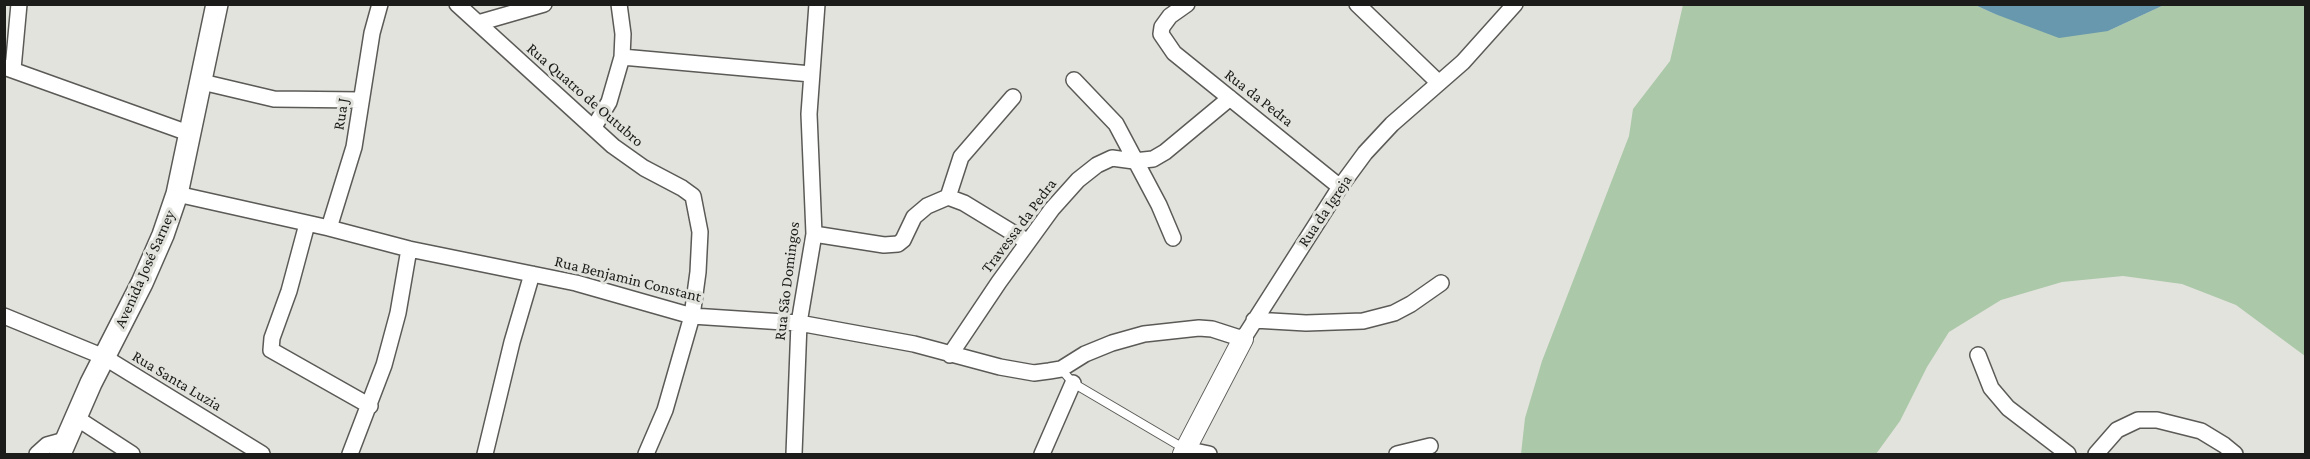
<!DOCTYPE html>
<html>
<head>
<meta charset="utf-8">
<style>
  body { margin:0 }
  #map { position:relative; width:2310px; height:459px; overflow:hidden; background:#e3e3de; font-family:"Crimson Pro",serif }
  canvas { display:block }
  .frame { position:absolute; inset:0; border:6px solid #1c1c1a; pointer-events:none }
</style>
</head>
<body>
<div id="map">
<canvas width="2310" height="459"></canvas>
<div class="frame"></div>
</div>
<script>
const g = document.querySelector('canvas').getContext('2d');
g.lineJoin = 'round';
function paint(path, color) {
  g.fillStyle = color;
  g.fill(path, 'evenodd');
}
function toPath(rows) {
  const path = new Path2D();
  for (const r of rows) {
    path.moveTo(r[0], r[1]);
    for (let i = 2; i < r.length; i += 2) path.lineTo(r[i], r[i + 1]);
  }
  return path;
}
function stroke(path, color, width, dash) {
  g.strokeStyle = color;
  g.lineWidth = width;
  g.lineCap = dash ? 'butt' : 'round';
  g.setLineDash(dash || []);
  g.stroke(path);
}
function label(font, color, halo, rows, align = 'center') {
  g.font = font + ' "Crimson Pro",serif';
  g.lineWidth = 6;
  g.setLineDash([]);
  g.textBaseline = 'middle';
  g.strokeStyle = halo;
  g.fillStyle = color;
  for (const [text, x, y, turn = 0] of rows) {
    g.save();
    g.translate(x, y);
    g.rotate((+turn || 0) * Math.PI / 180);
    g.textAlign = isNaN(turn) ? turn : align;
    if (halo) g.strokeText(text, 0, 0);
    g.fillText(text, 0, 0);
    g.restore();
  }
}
paint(toPath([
  [1683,5,1975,5,1995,14,2108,31,2164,5,2305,5,2305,356,2236,305,2182,284,2123,276,2062,282,2001,300,1949,332,1927,367,1900,421,1876,454,1521,454,1525,418,1542,361,1629,136,1633,109,1670,61]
]), '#abc8a8');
paint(toPath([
  [1975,5,2164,4,2164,5,2108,31,2059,38,1995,14]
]), '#6798ad');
const service = toPath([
  [1061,369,1073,383,1185,449]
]);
const minor = toPath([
  [457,4,613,146,644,168,682,188,693,196,700,232,698,272,692,316,665,410,646,454],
  [1187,4,1170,16,1162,27,1161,34,1174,53,1340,187],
  [1357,4,1439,83],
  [478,23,544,4],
  [622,57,811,74],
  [4,67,191,134],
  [13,69,19,4],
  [1074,80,1116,124,1159,205,1173,238],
  [202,82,274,99,361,100],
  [594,127,609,102,622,57,623,34,619,4],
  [177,194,329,228,409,249,576,283,692,316,799,323,914,344,1000,367,1034,373,1049,371,1061,369,1085,354,1112,343,1144,334,1199,328,1212,329,1243,339,1340,187,1365,153,1392,124,1463,62,1515,4],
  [948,197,961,157,1013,97],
  [948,197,964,203,1028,242],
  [307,224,289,291,272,338,271,350,370,406],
  [329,228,354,147,372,33,380,4],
  [814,234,884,245,898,244,903,240,914,217,927,206,948,197],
  [4,316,104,357,262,454],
  [1254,320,1306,323,1363,321,1394,313,1411,304,1441,283],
  [950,355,999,282,1052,209,1078,180,1097,165,1112,158,1134,161,1153,159,1165,152,1230,98],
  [1978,355,1991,388,2008,408,2068,454],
  [75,417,132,454],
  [1185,449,1209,454],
  [37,454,47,445,65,440],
  [350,454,384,365,398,313,409,249],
  [485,454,512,342,532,274],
  [794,454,799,323,814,234,809,114,817,4],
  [1042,454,1073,383],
  [1397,454,1430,446],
  [2096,454,2117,430,2138,420,2157,420,2201,431,2224,445,2235,454]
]);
const tertiary = toPath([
  [1183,454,1243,339]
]);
const secondary = toPath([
  [60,454,91,383,142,283,163,235,177,194,217,4]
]);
stroke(service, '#5b5a57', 10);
stroke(minor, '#5b5a57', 18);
stroke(tertiary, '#5b5a57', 22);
stroke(secondary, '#5b5a57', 24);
stroke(service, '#fff', 8);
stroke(minor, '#fff', 15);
stroke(tertiary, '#fff', 20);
stroke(secondary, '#fff', 21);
label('16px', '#1c1c1a', '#e3e3de', [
  ["Rua Quatro de Outubro",585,95,41],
  ["Rua da Pedra",1259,98,38],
  ["Rua J",341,114,-81],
  ["Rua da Igreja",1325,211,-56],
  ["Travessa da Pedra",1019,226,-53],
  ["Avenida José Sarney",145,269,-66],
  ["Rua Benjamin Constant",628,279,14],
  ["Rua São Domingos",787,281,-83],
  ["Rua Santa Luzia",177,381,31]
]);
</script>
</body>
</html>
